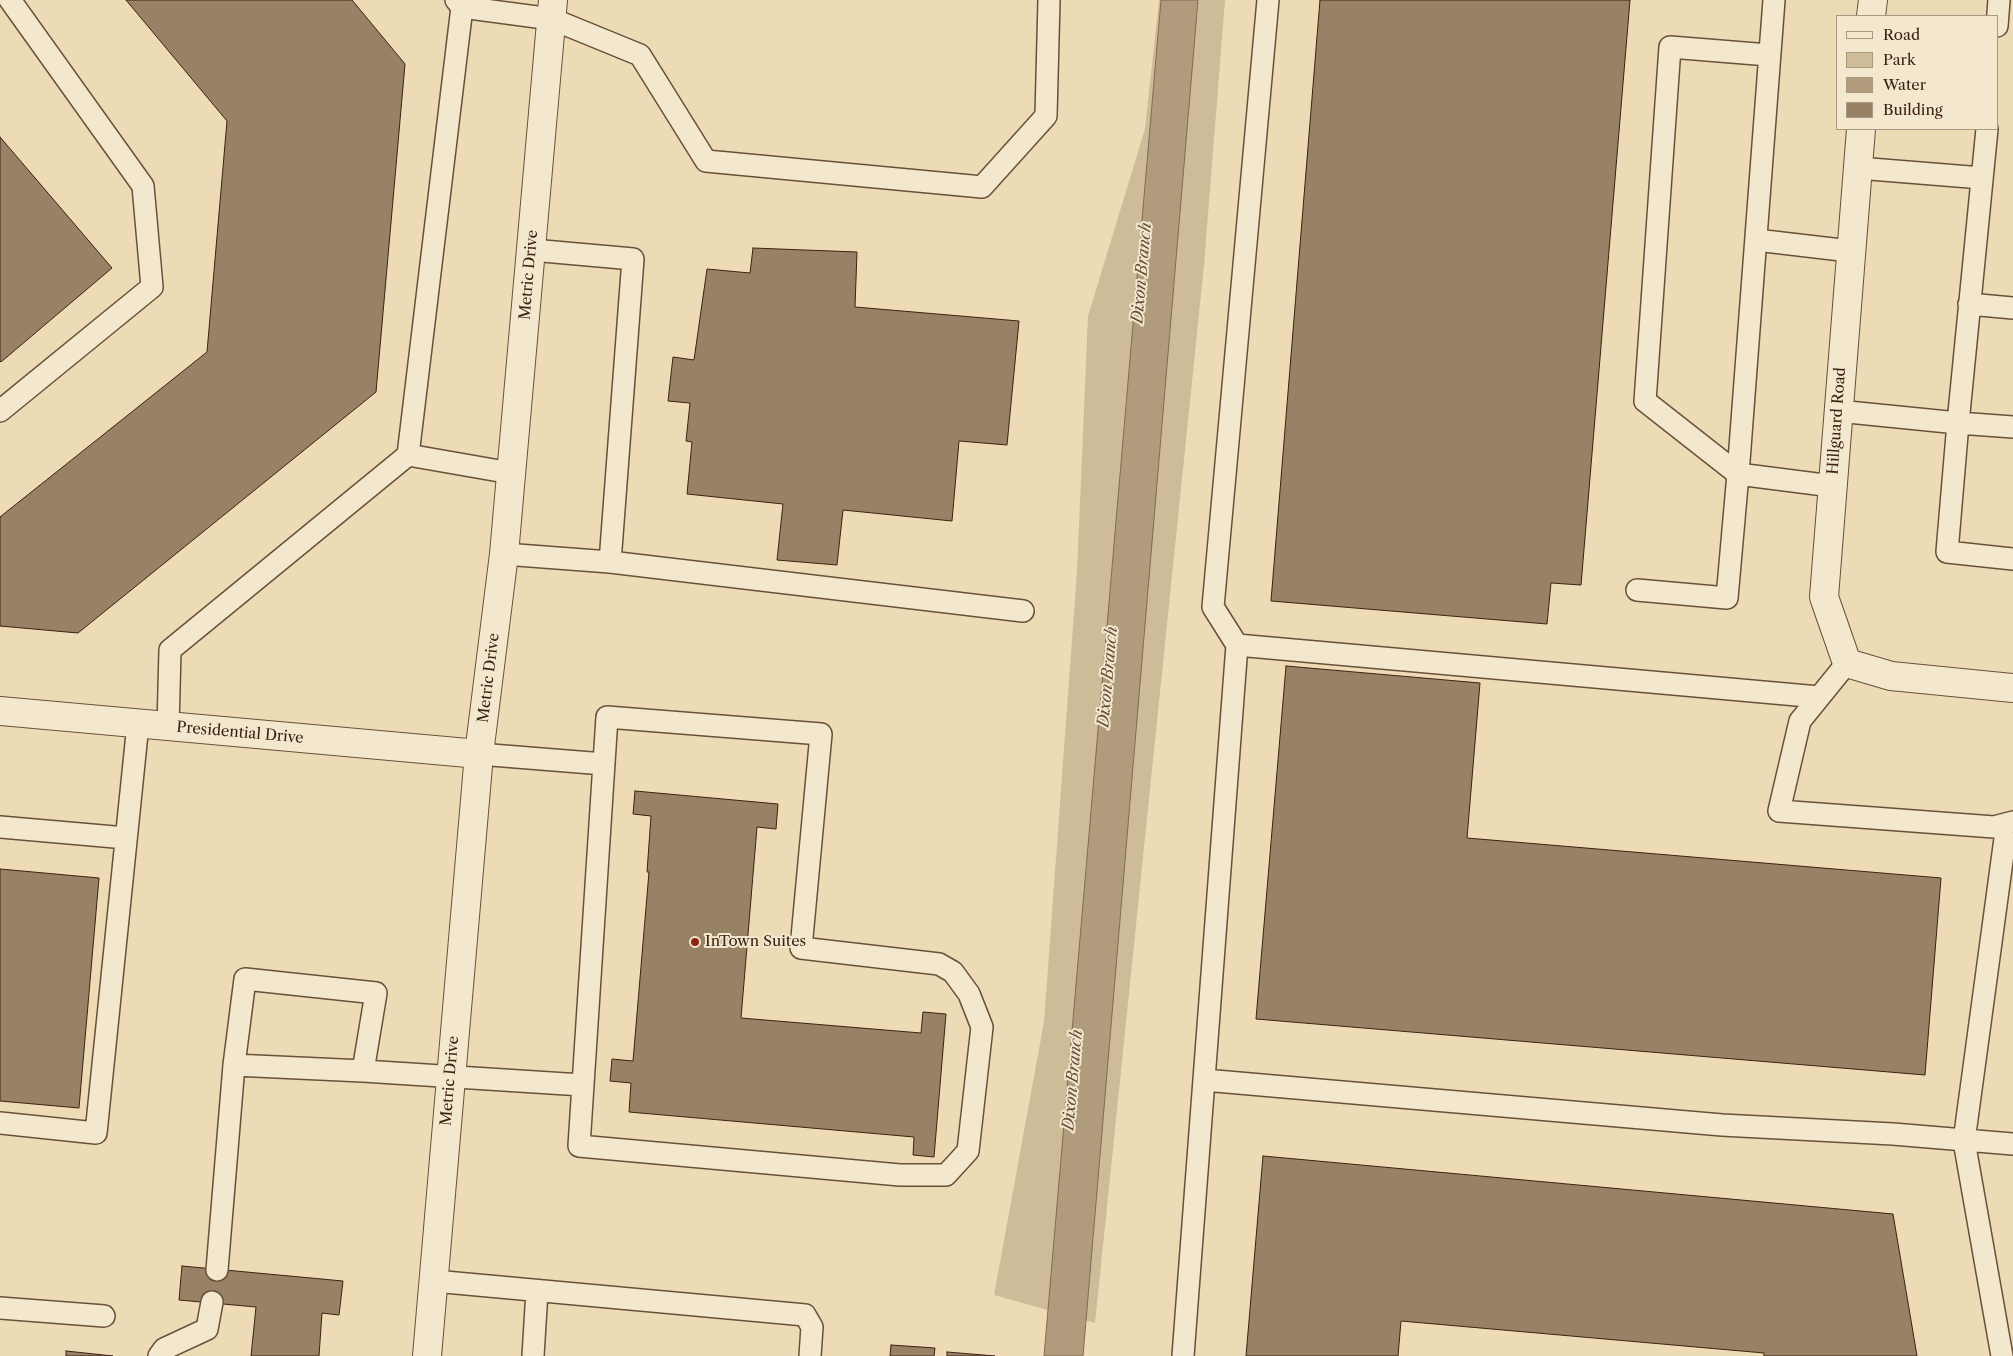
<!DOCTYPE html>
<html>
<head>
<meta charset="utf-8">
<style>
  body { margin:0 }
  #map { position:relative; width:2013px; height:1356px; overflow:hidden; background:#ecdbb4; font-family:"Libre Caslon Text",serif }
  canvas { display:block }
  .legend { position:absolute; left:1836px; top:15px; width:162px; height:115px; box-sizing:border-box; background:#f3e8ce; border:1px solid #aa9883; margin:0; padding:6px 9px; list-style:none; font-size:15px; color:#3d2112 }
  .legend li { display:flex; align-items:center; gap:10px; height:25px }
  .legend b { width:25px; border:1px solid #aa9883 }
</style>
</head>
<body>
<div id="map">
<canvas width="2013" height="1356"></canvas>
<ul class="legend">
<li><b style="height:6px;background:#f3e8ce"></b>Road</li>
<li><b style="height:14px;background:#cebb98"></b>Park</li>
<li><b style="height:14px;background:#b09c7d"></b>Water</li>
<li><b style="height:14px;background:#988266"></b>Building</li>
</ul>
</div>
<script>
const g = document.querySelector('canvas').getContext('2d');
g.lineJoin = 'round';
function paint(path, color) {
  g.fillStyle = color;
  g.fill(path, 'evenodd');
}
function toPath(rows) {
  const path = new Path2D();
  for (const r of rows) {
    path.moveTo(r[0], r[1]);
    for (let i = 2; i < r.length; i += 2) path.lineTo(r[i], r[i + 1]);
  }
  return path;
}
function stroke(path, color, width, dash) {
  g.strokeStyle = color;
  g.lineWidth = width;
  g.lineCap = dash ? 'butt' : 'round';
  g.setLineDash(dash || []);
  g.stroke(path);
}
function label(font, color, halo, rows, align = 'center') {
  g.font = font + ' "Libre Caslon Text",serif';
  g.lineWidth = 4;
  g.setLineDash([]);
  g.textBaseline = 'middle';
  g.strokeStyle = halo;
  g.fillStyle = color;
  for (const [text, x, y, turn = 0] of rows) {
    g.save();
    g.translate(x, y);
    g.rotate((+turn || 0) * Math.PI / 180);
    g.textAlign = isNaN(turn) ? turn : align;
    if (halo) g.strokeText(text, 0, 0);
    g.fillText(text, 0, 0);
    g.restore();
  }
}
paint(toPath([
  [1159,0,1225,0,1204,265,1095,1323,994,1295,1044,1022,1077,572,1088,316,1145,129]
]), '#cebb98');
const water = toPath([
  [1161,0,1198,0,1083,1356,1044,1356,1161,0]
]);
paint(water, '#b09c7d');
stroke(water, '#826b52', 1);
const building = toPath([
  [126,0,352,0,405,64,376,392,78,633,0,626,0,517,207,352,227,121,126,0],
  [1320,0,1630,0,1581,585,1551,583,1547,624,1271,601,1320,0],
  [0,137,112,268,1,362,0,361,0,137],
  [753,248,857,252,855,307,1019,321,1007,445,959,441,952,521,843,510,837,565,777,560,783,504,687,494,692,442,686,441,690,403,668,401,673,357,694,360,707,269,750,273,753,248],
  [1286,666,1480,683,1467,838,1941,878,1925,1075,1256,1019,1286,666],
  [635,791,778,804,776,829,757,827,741,1018,921,1033,923,1012,946,1014,934,1157,913,1155,914,1137,629,1112,631,1083,610,1081,612,1059,633,1061,649,872,647,872,651,816,633,814,635,791],
  [0,869,99,878,79,1108,0,1101,0,869],
  [1263,1156,1893,1214,1917,1356,1764,1356,1764,1353,1401,1321,1398,1356,1246,1356,1263,1156],
  [182,1266,343,1281,339,1315,322,1313,319,1356,251,1356,256,1307,179,1300,182,1266],
  [891,1345,935,1348,934,1356,890,1356,891,1345],
  [66,1351,113,1356,66,1356,66,1351],
  [947,1352,995,1356,947,1356,947,1352]
]);
paint(building, '#988266');
stroke(building, '#3d2112', 1);
const lane = toPath([
  [456,0,462,7,552,19,640,55,706,161,982,187,1046,116,1049,0],
  [1774,0,1738,474,1832,486],
  [1997,26,1999,0],
  [1858,168,1982,178],
  [1756,240,1850,251],
  [1969,304,2013,308],
  [0,411,152,287,143,186,10,0],
  [1838,411,1958,423,1987,129],
  [2013,427,1958,423,1947,552,2013,559],
  [408,455,511,473],
  [504,554,610,562,633,259,532,250],
  [610,562,1023,611],
  [1637,590,1727,598,1738,474,1645,401,1670,47,1769,55],
  [1237,645,1213,607,1268,0],
  [1847,663,1800,721,1779,811,1994,827,2013,822],
  [607,717,821,734,801,948,939,964,953,972,969,994,982,1027,968,1151,946,1175,900,1175,579,1146,607,717],
  [168,727,170,650,408,455,462,7],
  [479,754,604,764],
  [0,827,126,838],
  [363,1071,234,1065,245,979,376,993,363,1071,582,1085],
  [1204,1080,1722,1125,1893,1134,2013,1144],
  [0,1123,96,1133,138,724],
  [217,1270,234,1065],
  [434,1281,805,1315,812,1327,810,1356],
  [0,1308,104,1316],
  [159,1356,164,1349,207,1329,212,1302],
  [533,1356,537,1291],
  [1183,1356,1237,645,1819,697],
  [2002,1356,1964,1141,2007,824]
]);
const street = toPath([
  [1871,16,1873,0],
  [1861,129,1824,597,1847,663,1891,676,2013,688],
  [0,711,479,754],
  [427,1356,479,754,504,554,553,0]
]);
stroke(lane, '#69503a', 24);
stroke(street, '#69503a', 30);
stroke(lane, '#f3e8ce', 21);
stroke(street, '#f3e8ce', 28);
for (const [x, y, r, color] of [
  [695,942,5,"#8f2418"]
]) {
  const dot = new Path2D();
  dot.arc(x, y, r, 0, 2 * Math.PI);
  g.fillStyle = color;
  g.fill(dot);
  stroke(dot, '#f3e8ce', 2);
}
label('15px', '#3d2112', '#f3e8ce', [
  ["Metric Drive",529,275,-85],
  ["Hillguard Road",1837,421,-86],
  ["Metric Drive",489,678,-83],
  ["Presidential Drive",240,733,5],
  ["Metric Drive",450,1081,-85]
]);
label('15px', '#3d2112', '#f3e8ce', [
  ["InTown Suites",705,942]
], 'left');
label('italic 16px', '#654c37', '#f3e8ce', [
  ["Dixon Branch",1142,273,-85],
  ["Dixon Branch",1108,677,-85],
  ["Dixon Branch",1073,1080,-85]
]);
</script>
</body>
</html>
